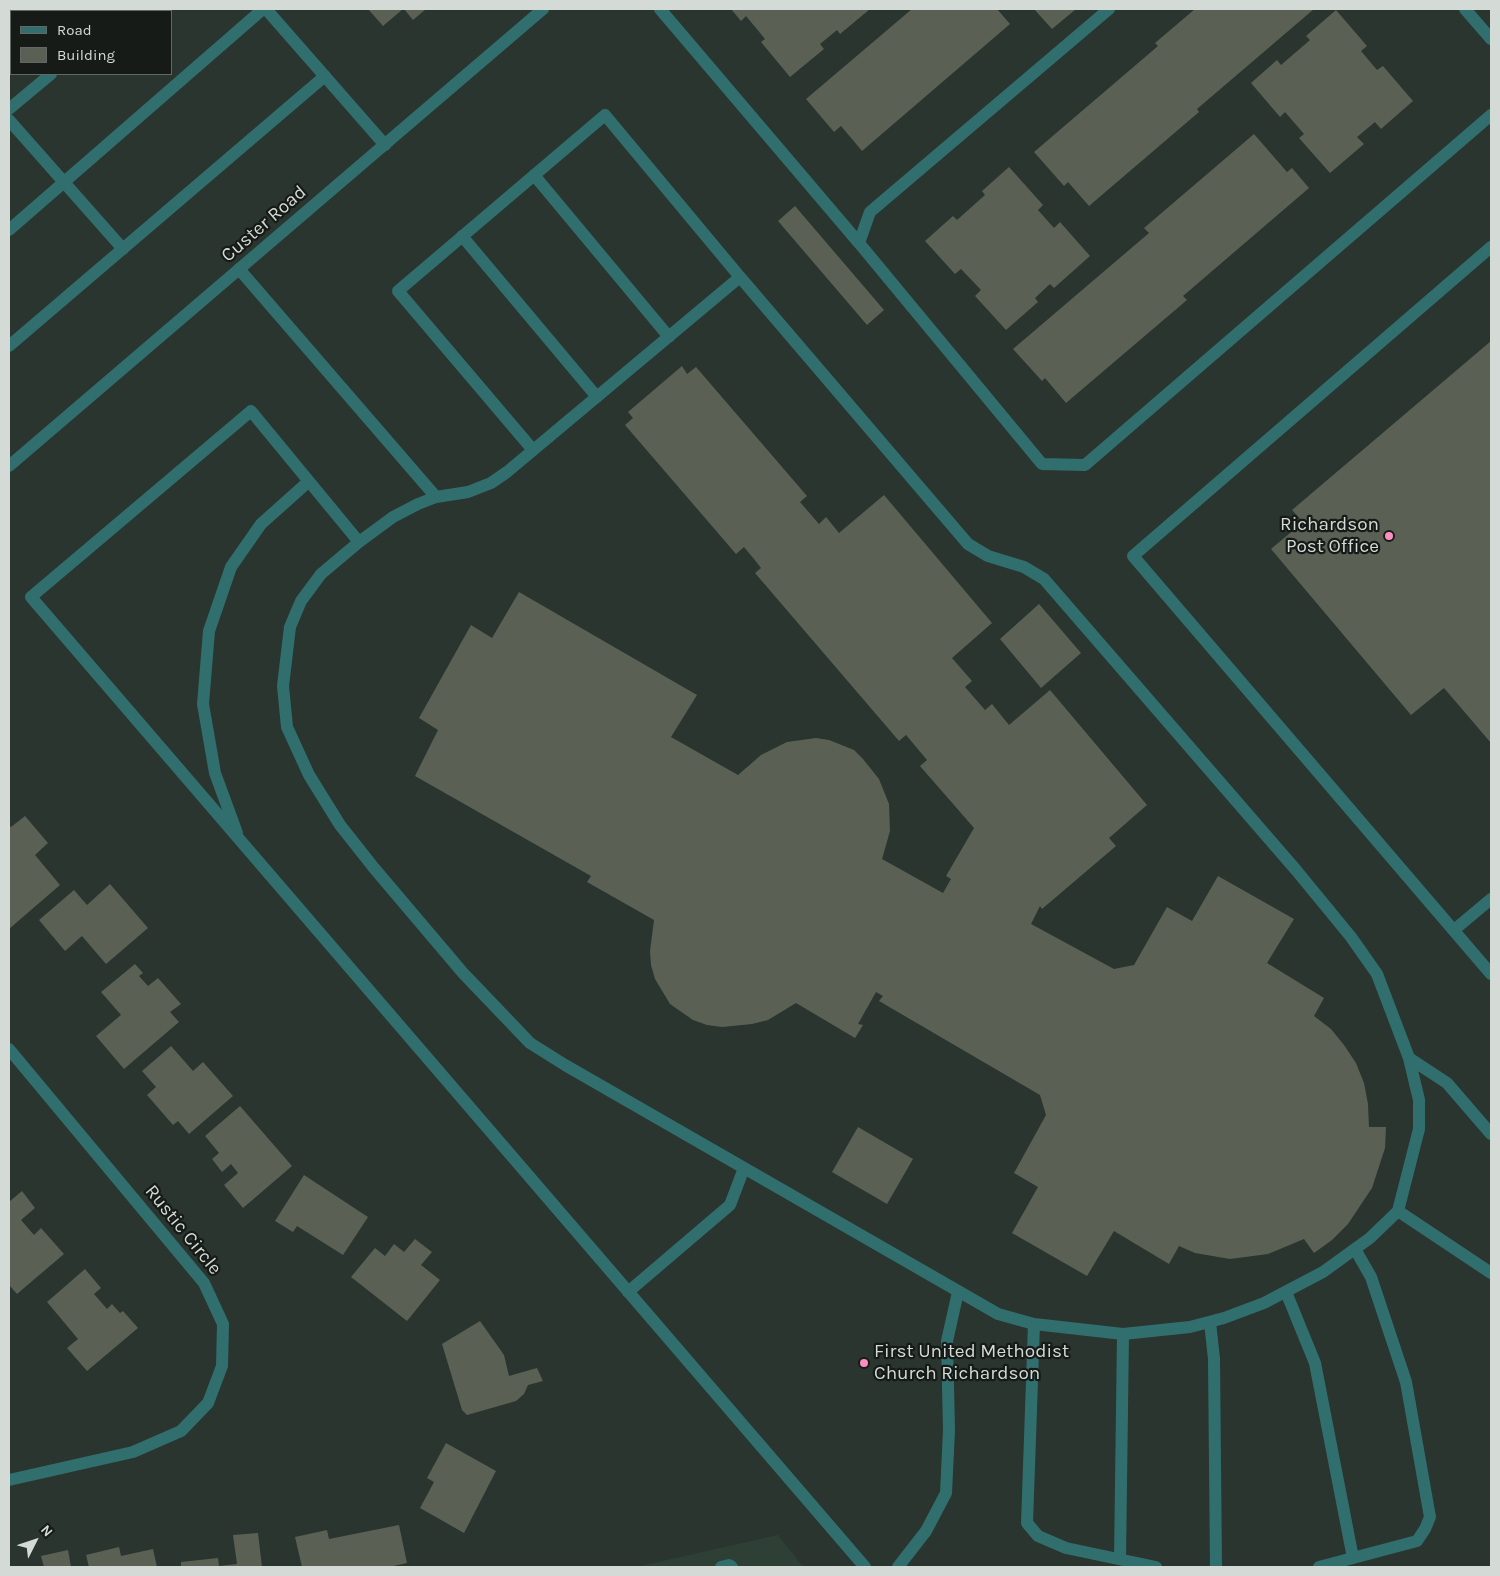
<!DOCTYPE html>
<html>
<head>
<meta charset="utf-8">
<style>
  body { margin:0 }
  #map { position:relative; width:1500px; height:1576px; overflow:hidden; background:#2a352f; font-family:Karla,sans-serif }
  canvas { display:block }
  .frame { position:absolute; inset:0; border:10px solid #d4dbd7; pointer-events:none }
  .legend { position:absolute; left:10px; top:10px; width:162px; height:65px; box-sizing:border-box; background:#161b18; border:1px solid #626864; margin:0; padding:6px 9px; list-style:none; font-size:15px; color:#d4dbd7 }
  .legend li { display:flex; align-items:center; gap:10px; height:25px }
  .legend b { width:25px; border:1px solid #626864 }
  .north { position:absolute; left:10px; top:1516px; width:50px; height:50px; -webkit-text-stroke:4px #161b18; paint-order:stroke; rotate:49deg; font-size:14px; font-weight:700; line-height:20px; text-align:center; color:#d4dbd7 }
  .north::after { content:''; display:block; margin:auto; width:18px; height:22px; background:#d4dbd7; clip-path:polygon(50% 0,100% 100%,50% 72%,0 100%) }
</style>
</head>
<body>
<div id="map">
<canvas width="1500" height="1576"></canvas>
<div class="frame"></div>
<ul class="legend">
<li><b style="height:6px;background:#316f6e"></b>Road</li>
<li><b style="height:14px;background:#5b6054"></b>Building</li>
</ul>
<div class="north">N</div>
</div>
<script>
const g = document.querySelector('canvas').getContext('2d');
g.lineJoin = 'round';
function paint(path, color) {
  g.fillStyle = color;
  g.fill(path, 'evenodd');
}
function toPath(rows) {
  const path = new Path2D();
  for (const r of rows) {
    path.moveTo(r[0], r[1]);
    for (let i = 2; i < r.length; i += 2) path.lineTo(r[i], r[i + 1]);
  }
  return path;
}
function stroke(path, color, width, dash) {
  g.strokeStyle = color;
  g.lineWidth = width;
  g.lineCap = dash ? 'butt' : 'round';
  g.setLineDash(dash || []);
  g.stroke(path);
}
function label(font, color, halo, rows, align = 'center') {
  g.font = font + ' Karla,sans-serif';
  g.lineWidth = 4.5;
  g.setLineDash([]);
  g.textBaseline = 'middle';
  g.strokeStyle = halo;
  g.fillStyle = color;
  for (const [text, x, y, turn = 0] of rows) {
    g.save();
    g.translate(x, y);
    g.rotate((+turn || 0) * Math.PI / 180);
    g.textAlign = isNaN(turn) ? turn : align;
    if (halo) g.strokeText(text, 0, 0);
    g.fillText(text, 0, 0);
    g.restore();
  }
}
paint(toPath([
  [778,1535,803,1567,636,1567]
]), '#2e4036');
paint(toPath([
  [368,9,403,9,383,26],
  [404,9,426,9,413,20],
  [731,9,870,9,840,34,837,30,820,44,824,49,790,77,761,42,765,39,746,16,741,21],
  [912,9,997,9,1010,24,862,151,841,126,834,132,806,99],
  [1034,9,1076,9,1052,29],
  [1195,9,1314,9,1197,109,1199,112,1089,206,1068,182,1064,186,1034,152,1158,46,1155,43],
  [1336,10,1367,46,1361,51,1377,70,1383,66,1413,101,1381,129,1375,122,1357,137,1364,144,1330,173,1299,138,1304,134,1285,112,1280,117,1251,83,1277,60,1281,65,1310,40,1306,36],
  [1254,134,1287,172,1292,168,1309,188,1183,296,1187,300,1066,403,1045,378,1042,381,1013,349,1149,233,1144,228],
  [1009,167,1043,205,1038,210,1054,228,1060,222,1090,256,1054,288,1050,284,1035,298,1038,302,1006,330,975,296,981,290,961,269,955,274,925,241,953,216,957,220,985,195,982,191],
  [795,206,884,310,867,325,778,221],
  [1491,341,1491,743,1444,688,1411,715,1271,549,1303,522,1292,510],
  [682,366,687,374,696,367,807,496,800,502,819,524,826,517,839,533,884,495,992,623,952,658,972,681,965,687,985,710,992,704,1009,725,1050,690,1147,805,1109,838,1116,846,1042,909,1040,906,1031,924,1114,969,1134,965,1167,907,1192,921,1218,876,1294,919,1267,963,1324,998,1314,1016,1331,1029,1344,1045,1356,1063,1364,1083,1368,1104,1369,1127,1386,1127,1385,1148,1372,1188,1348,1224,1332,1240,1314,1253,1304,1239,1268,1254,1230,1259,1195,1253,1179,1246,1169,1264,1114,1231,1087,1276,1012,1233,1038,1187,1014,1173,1046,1115,1040,1095,879,1001,883,996,876,992,858,1024,863,1025,855,1038,796,1003,768,1020,752,1024,722,1027,707,1025,693,1020,670,1004,655,979,651,965,650,951,654,920,587,882,591,876,415,776,438,730,419,718,471,625,492,638,519,592,697,695,671,737,738,775,761,755,787,742,816,738,829,740,854,750,863,759,879,779,889,804,890,831,882,859,943,893,951,879,946,876,974,828,920,766,927,760,906,735,899,741,755,573,761,568,754,559,744,547,736,554,625,425,633,418,628,412],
  [1039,604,1081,653,1041,688,1000,639],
  [25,816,48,843,35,855,60,885,9,929,9,825,11,827],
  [110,884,148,928,106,964,82,936,65,951,39,920,74,890,87,905],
  [135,964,143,973,139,976,148,986,158,978,181,1004,170,1012,179,1022,124,1069,96,1036,121,1015,101,992],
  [171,1046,193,1071,203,1062,233,1096,189,1134,178,1121,173,1125,147,1095,156,1087,142,1071],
  [240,1106,292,1166,243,1208,224,1185,238,1173,231,1164,222,1172,212,1159,219,1153,205,1136],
  [858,1127,913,1159,887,1204,832,1172],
  [304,1175,368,1217,343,1255,297,1226,293,1232,275,1221],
  [22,1191,35,1208,21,1220,34,1235,41,1228,64,1254,17,1294,9,1285,9,1202],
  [415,1239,432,1252,421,1265,440,1280,407,1321,351,1277,375,1248,385,1256,394,1244,404,1252],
  [85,1269,101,1288,94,1294,107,1309,112,1304,120,1313,123,1311,138,1328,87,1371,67,1348,78,1339,47,1302],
  [480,1321,504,1355,509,1376,537,1368,543,1381,528,1385,524,1394,516,1401,467,1415,462,1410,442,1344],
  [446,1443,496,1471,464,1533,420,1508,434,1482,427,1478],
  [399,1525,407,1563,389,1567,302,1567,295,1537,327,1530,329,1539],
  [258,1533,262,1567,181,1567,181,1562,218,1558,219,1566,237,1564,233,1535],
  [119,1547,121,1556,153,1549,157,1567,89,1567,86,1555],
  [68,1550,71,1567,44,1567,41,1556]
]), '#5b6054');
stroke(toPath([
  [266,9,385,145],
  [660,9,859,243],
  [1109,9,870,212,859,243,1042,464,1085,465,1491,115],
  [124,11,127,9],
  [9,109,51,74],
  [9,120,123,249],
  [534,175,669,337],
  [9,230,263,9],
  [462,236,597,397],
  [1491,247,1133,556,1491,974],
  [239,269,436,497],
  [740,277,968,544,988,556,1024,567,1044,579,1296,870,1351,937,1377,974,1409,1058,1419,1100,1419,1129,1398,1211,1370,1238,1323,1272,1264,1303,1224,1318,1190,1327,1123,1334,1034,1324,998,1314,565,1065,530,1043,463,973,374,868,340,825,309,775,287,727,283,686,290,627,301,601,321,574,359,542,393,517,418,504,436,497,468,492,491,483,507,472,740,277],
  [9,346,325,76],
  [533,450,398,291,605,115,740,277],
  [359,542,251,411,31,597,865,1567],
  [237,833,215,773,203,704,209,631,231,567,261,524,308,482],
  [1454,930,1491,899],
  [1409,1058,1447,1083,1491,1134],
  [1398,1211,1491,1273],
  [628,1292,730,1205,744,1168],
  [1286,1292,1315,1363,1353,1558],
  [1210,1322,1214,1359,1216,1567],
  [1034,1324,1027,1523,1038,1536,1066,1548,1156,1567],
  [1120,1559,1123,1334],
  [721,1567,729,1565,732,1567],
  [898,1567,926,1531,946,1493,949,1430,947,1341,958,1292],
  [1319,1567,1417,1541,1425,1529,1430,1517,1406,1382,1371,1277,1355,1249]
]), '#316f6e', 12);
stroke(toPath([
  [9,1049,204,1283,223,1324,222,1366,208,1403,181,1431,133,1452,9,1480]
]), '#316f6e', 12);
stroke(toPath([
  [1465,9,1491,39],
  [9,466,543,9]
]), '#316f6e', 12);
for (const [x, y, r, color] of [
  [1389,536,5,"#fc8fc2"],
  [864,1363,5,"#fc8fc2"]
]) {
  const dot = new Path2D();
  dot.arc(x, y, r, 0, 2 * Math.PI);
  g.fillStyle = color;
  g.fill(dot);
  stroke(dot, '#161b18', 2);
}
label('19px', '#d4dbd7', '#161b18', [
  ["Custer Road",264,224,-41],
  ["Rustic Circle",183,1230,51]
]);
label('19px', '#d4dbd7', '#161b18', [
  ["Richardson",1379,525],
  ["Post Office",1379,547],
  ["First United Methodist",874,1352,"left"],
  ["Church Richardson",874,1374,"left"]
], 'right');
</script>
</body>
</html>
